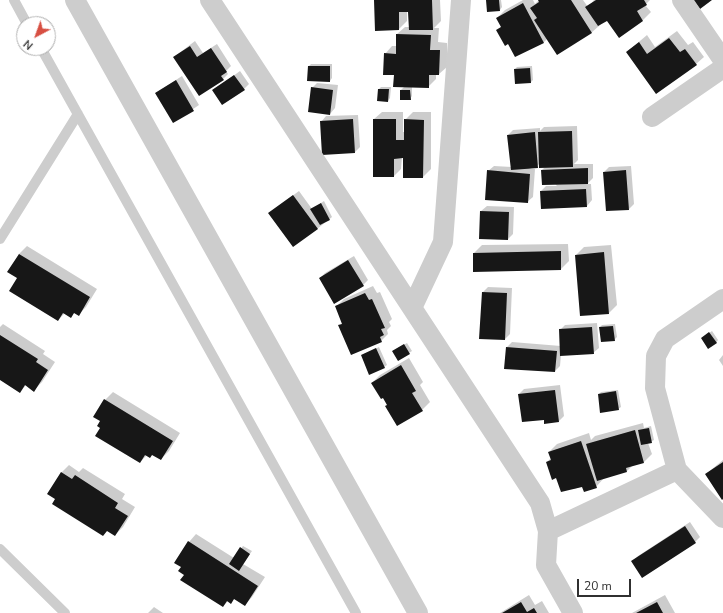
<!DOCTYPE html>
<html>
<head>
<meta charset="utf-8">
<style>
  body { margin:0 }
  #map { position:relative; width:723px; height:613px; overflow:hidden; background:#fff; font-family:"Nunito Sans",sans-serif }
  canvas { display:block }
  .north { position:absolute; left:16px; top:16px; width:40px; height:40px; box-sizing:border-box; background:#fff; border:1px solid #acacac; border-radius:50%; rotate:221deg; font-size:11px; font-weight:700; line-height:16px; text-align:center; color:#303030 }
  .north::after { content:''; display:block; margin:auto; width:14px; height:18px; background:#d74f42; clip-path:polygon(50% 0,100% 100%,50% 72%,0 100%) }
  .scale { position:absolute; left:577px; top:579px; width:54px; height:18px; box-sizing:border-box; border:2px solid #303030; border-top:0; padding-left:5px; font-size:12px; line-height:14px; white-space:nowrap; color:#303030; -webkit-text-stroke:3px #fff; paint-order:stroke }
</style>
</head>
<body>
<div id="map">
<canvas width="723" height="613"></canvas>
<div class="north">N</div>
<div class="scale">20 m</div>
</div>
<script>
const g = document.querySelector('canvas').getContext('2d');
g.lineJoin = 'round';
function paint(path, color) {
  g.fillStyle = color;
  g.fill(path, 'evenodd');
}
function toPath(rows) {
  const path = new Path2D();
  for (const r of rows) {
    path.moveTo(r[0], r[1]);
    for (let i = 2; i < r.length; i += 2) path.lineTo(r[i], r[i + 1]);
  }
  return path;
}
function stroke(path, color, width, dash) {
  g.strokeStyle = color;
  g.lineWidth = width;
  g.lineCap = dash ? 'butt' : 'round';
  g.setLineDash(dash || []);
  g.stroke(path);
}
paint(toPath([
  [375,0,440,0,441,21,434,28,439,28,438,42,447,43,447,67,439,74,436,74,436,79,428,87,412,86,412,96,410,99,401,90,405,86,395,74,385,54,392,46,397,46,397,34,405,27,409,27,409,11,407,11,407,21,399,29,376,30],
  [487,0,501,0,502,7,500,10],
  [523,0,533,0,535,4,539,0,583,0,588,7,594,0,650,0,645,5,651,12,643,20,619,37,607,19,591,33,547,39,544,42,516,56,509,43,498,30,502,26,497,18,505,10],
  [677,31,688,45,693,42,704,57,696,64,627,52,647,35,655,47],
  [195,41,203,53,217,44,231,66,226,71,228,74,223,79,174,57],
  [311,64,332,64,332,78,330,81,309,66],
  [532,66,533,80,531,82,515,69,517,67],
  [240,71,249,84,244,89,214,90],
  [182,76,199,105,174,122,156,93],
  [317,83,338,85,335,108,330,114,312,88],
  [381,87,391,87,390,98,388,101,378,100,379,89],
  [382,112,403,112,403,132,405,132,405,120,413,112,431,112,431,169,423,177,404,157,402,157,401,169,394,176,374,119],
  [358,115,360,147,355,152,321,122,326,116],
  [577,126,578,160,574,164,593,164,593,178,587,184,591,184,592,200,587,206,541,191,546,186,557,186,542,170,546,166,540,164,529,169,535,169,533,197,527,202,488,171,494,166,512,167,508,135,513,130,540,128,540,131,544,127],
  [631,166,634,204,629,209,604,172,609,167],
  [299,191,312,209,324,201,332,217,317,229,269,213],
  [487,206,514,207,513,234,508,239,481,211],
  [568,244,569,261,561,269,474,253,482,245],
  [611,245,617,305,609,313,581,315,576,255,584,247],
  [27,246,97,289,86,307,79,314,75,312,71,317,65,313,58,320,19,277,9,271,19,254],
  [354,256,368,280,363,285,320,278,325,273],
  [373,286,377,293,380,292,392,319,389,322,391,326,387,330,388,334,380,342,340,326,343,322,336,307,344,299],
  [488,287,512,288,510,334,505,339,483,292],
  [597,323,599,348,593,353,561,355,560,366,555,371,507,347,512,342,561,346,560,330,565,325],
  [3,324,45,351,43,354,55,362,42,382,34,390,26,385,20,392,0,379,0,327],
  [615,324,617,337,614,340,600,327,602,325],
  [712,331,718,340,716,343,705,336],
  [407,343,412,351,409,353,396,349],
  [379,347,387,365,384,367,362,355],
  [723,355,723,366,719,360],
  [409,358,423,382,420,385,430,402,422,410,388,405,372,383,380,375],
  [560,385,564,416,559,421,545,419,519,394,524,389],
  [618,390,621,407,618,409,599,394,601,392],
  [113,392,180,433,169,451,161,459,153,454,150,457,147,455,140,462,101,421,105,400],
  [643,423,644,428,651,426,654,440,648,443,652,454,644,462,633,465,627,471,604,478,596,487,583,486,574,489,557,477,547,462,551,458,549,452,557,444,589,433,591,440,595,436],
  [723,460,723,498,706,474],
  [69,465,79,472,83,468,125,494,122,499,135,507,123,527,115,535,56,499,61,473],
  [690,522,700,537,695,542,633,561,638,556],
  [196,534,234,558,243,546,252,551,243,564,265,577,252,597,245,605,235,598,231,602,228,601,223,606,185,574,182,567,189,542],
  [529,595,535,605,542,601,549,613,500,613],
  [665,595,675,613,632,613],
  [154,607,163,613,148,613]
]), '#0003');
paint(toPath([
  [374,0,432,0,433,30,409,30,408,12,399,12,399,30,375,31],
  [486,0,499,0,500,11,487,12],
  [538,0,571,0,592,33,557,55,534,20,537,18,530,8,539,2],
  [596,0,644,0,647,5,637,11,643,21,619,38,607,21,598,26,585,7],
  [693,0,712,0,700,9],
  [523,3,544,43,515,57,508,44,505,46,496,30,501,27,496,18],
  [396,34,431,35,430,50,440,50,439,75,429,75,429,88,393,87,394,75,383,75,384,53,396,54],
  [669,38,680,52,685,49,697,65,656,94,626,52,639,42,647,54],
  [190,46,197,57,211,48,227,72,221,76,224,80,199,96,173,57],
  [308,66,330,66,330,82,307,81],
  [530,68,531,83,515,84,514,69],
  [234,75,245,90,222,105,212,90],
  [176,80,194,111,173,123,155,93],
  [311,87,333,90,330,115,308,112],
  [378,89,389,89,388,102,377,101],
  [400,90,410,90,411,100,400,100],
  [353,119,355,153,322,155,320,121],
  [373,119,396,119,396,140,404,140,404,119,424,120,423,178,403,178,403,158,394,159,394,177,373,177],
  [572,131,573,167,539,168,538,132],
  [535,132,538,168,511,170,507,135],
  [588,168,588,184,542,185,541,170],
  [487,170,530,174,528,203,485,200],
  [626,170,629,210,606,211,603,172],
  [586,189,587,207,541,209,540,191],
  [293,195,318,229,293,247,268,213],
  [321,203,330,220,320,225,310,209],
  [480,211,509,212,508,240,479,239],
  [561,251,561,270,473,272,473,253],
  [604,252,609,314,580,316,575,255],
  [19,254,90,297,79,316,74,313,71,318,63,313,58,321,9,291,17,278,7,272],
  [348,260,364,286,334,304,319,278],
  [482,292,507,293,505,340,479,339],
  [365,293,369,300,372,299,385,328,381,329,384,335,380,337,382,342,351,355,338,325,342,324,335,306],
  [613,326,615,341,601,342,599,327],
  [592,327,594,354,560,356,559,329],
  [709,332,717,343,708,349,701,338],
  [0,335,38,359,36,362,48,370,34,392,25,385,20,393,0,380],
  [404,344,410,354,398,361,392,351],
  [506,347,557,351,555,372,504,369],
  [376,348,385,368,369,375,361,355],
  [401,365,416,391,412,393,423,411,397,426,385,406,387,405,383,398,381,399,371,383],
  [555,390,559,422,544,424,544,420,522,422,518,394],
  [616,391,619,410,600,413,598,394],
  [104,399,173,441,161,460,152,455,150,458,145,455,140,463,95,436,100,428,97,426,100,421,93,417],
  [649,428,652,443,641,445,638,430],
  [635,430,644,463,626,468,627,472,597,481,586,444],
  [581,441,597,488,584,492,582,487,561,492,556,478,552,480,546,462,551,460,548,452],
  [723,462,723,499,722,500,705,474],
  [61,472,72,479,75,475,118,503,115,508,128,516,115,536,107,531,103,536,52,504,55,499,47,494],
  [685,526,696,543,642,578,631,561],
  [188,541,258,586,245,606,234,599,231,604,227,601,223,607,180,580,184,575,178,571,181,567,174,563],
  [240,547,250,554,239,571,229,564],
  [521,602,527,612,534,608,537,613,502,613],
  [657,602,663,613,636,613]
]), '#171717');
stroke(toPath([
  [14,0,27,24],
  [41,48,356,613],
  [0,239,78,114],
  [0,549,65,613]
]), '#cdcdcd', 10);
stroke(toPath([
  [75,0,418,613],
  [210,0,540,503,548,531,546,565,573,613],
  [682,0,723,60],
  [652,117,723,68],
  [723,299,665,339,656,356,655,388,677,470,723,518],
  [412,308,443,242,461,0],
  [548,531,677,470]
]), '#cdcdcd', 20);
</script>
</body>
</html>
